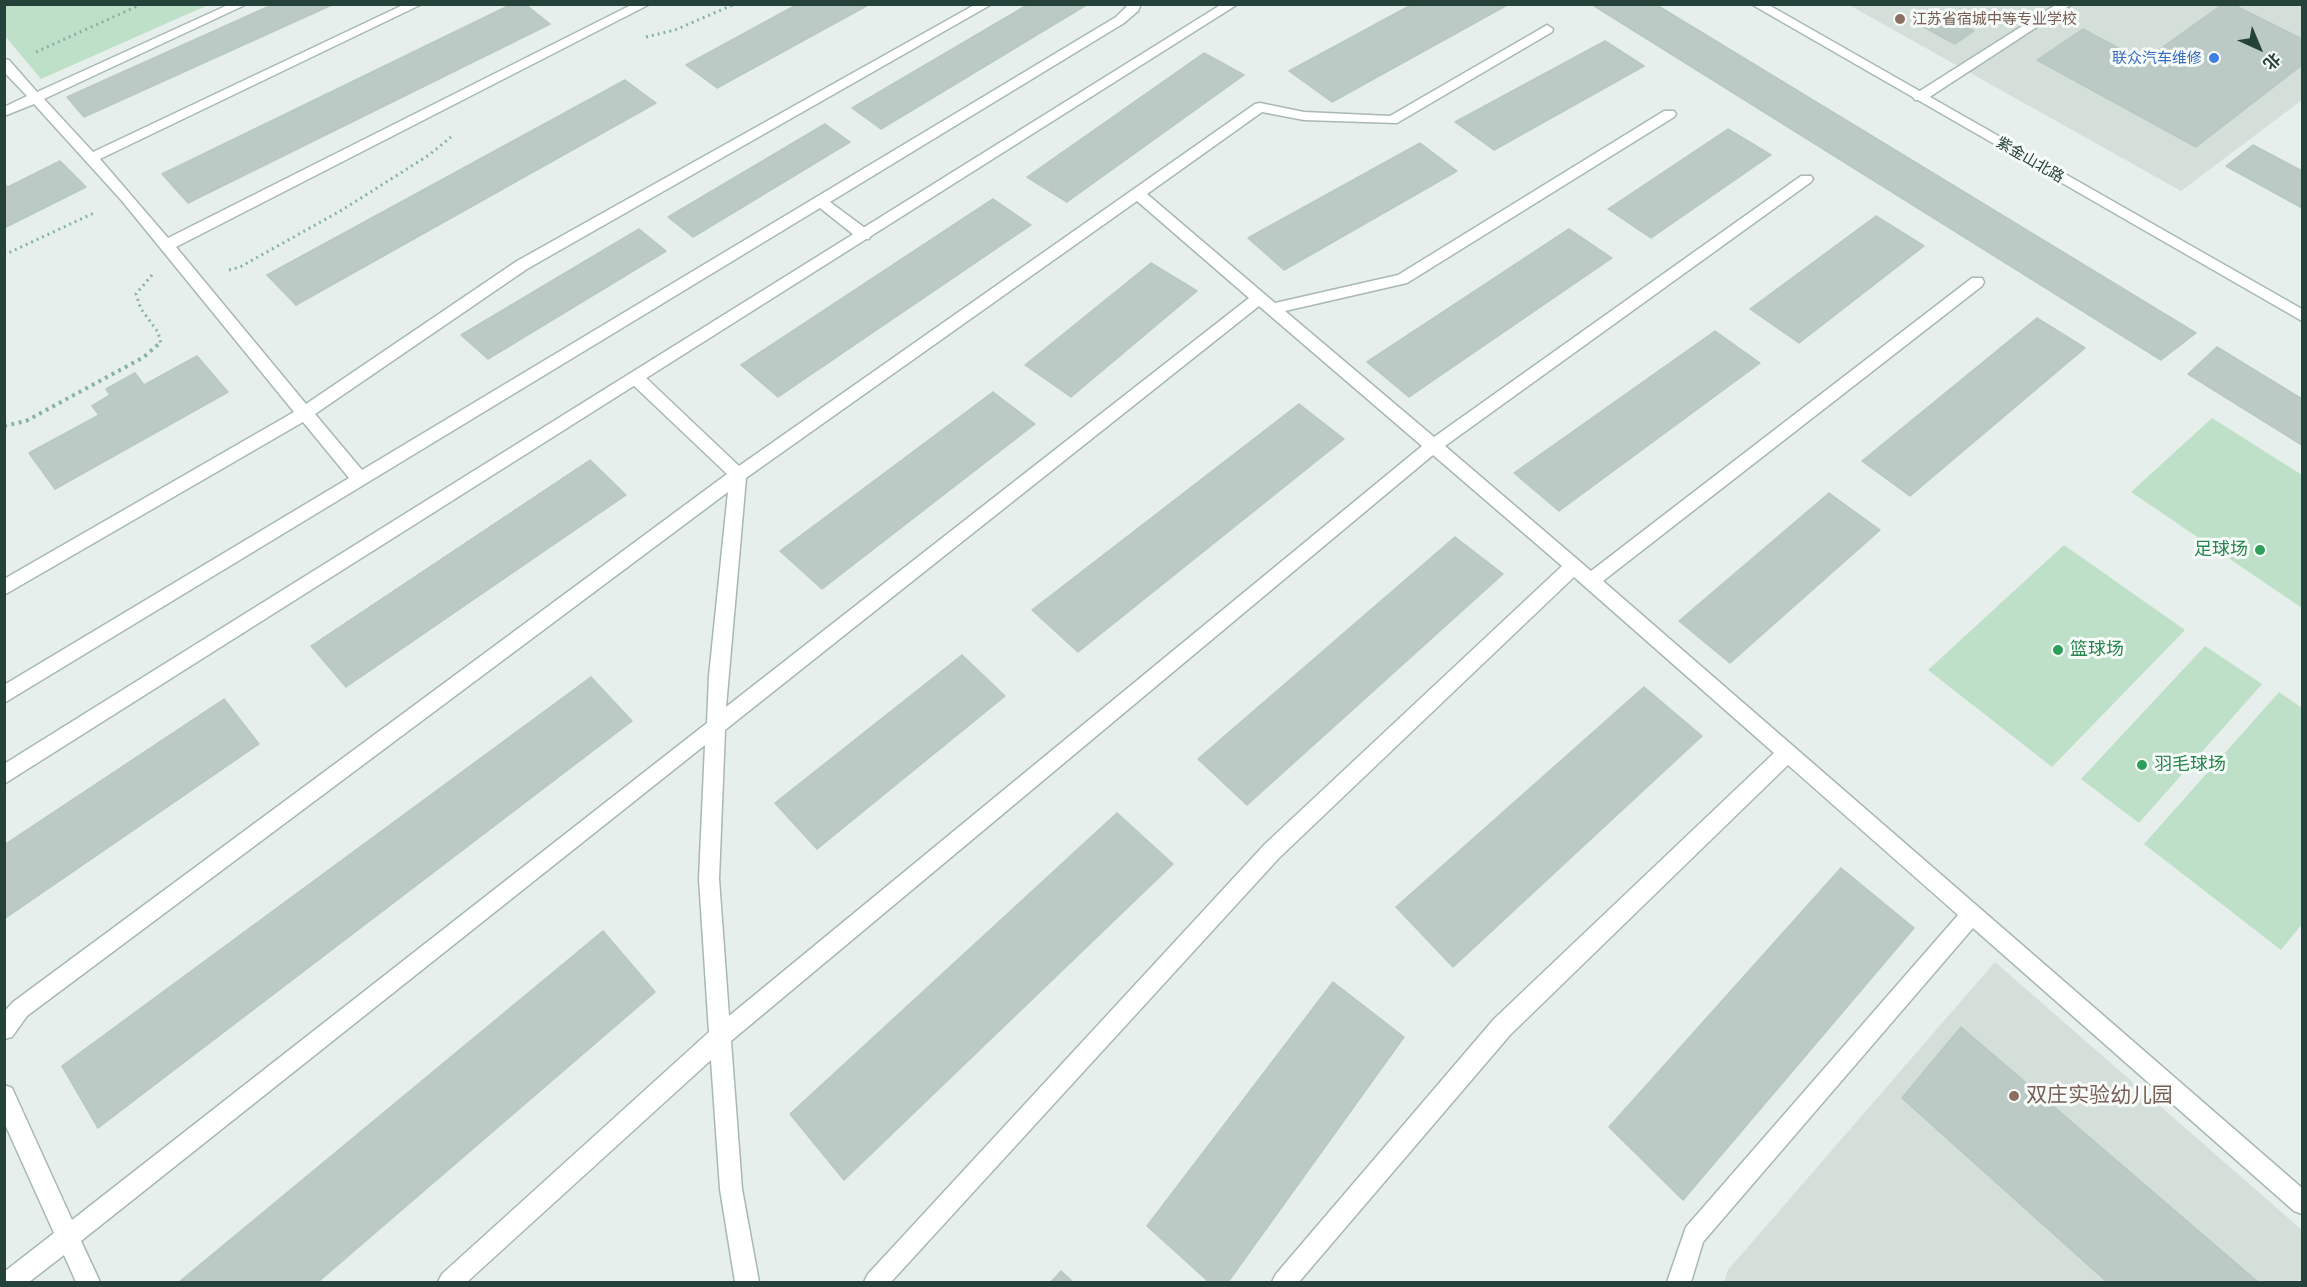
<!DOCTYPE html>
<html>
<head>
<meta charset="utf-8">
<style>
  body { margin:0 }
  #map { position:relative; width:2307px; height:1287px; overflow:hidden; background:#e6efeb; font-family:Raleway,"Noto Sans SC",sans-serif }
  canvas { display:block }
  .frame { position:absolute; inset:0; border:6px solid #24423a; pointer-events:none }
  .north { position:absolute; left:2229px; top:18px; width:60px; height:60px; -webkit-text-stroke:4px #f7fbf9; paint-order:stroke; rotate:136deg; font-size:16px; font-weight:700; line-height:24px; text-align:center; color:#24423a }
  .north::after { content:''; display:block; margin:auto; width:21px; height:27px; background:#24423a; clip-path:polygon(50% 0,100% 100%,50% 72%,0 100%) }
</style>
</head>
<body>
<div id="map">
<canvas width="2307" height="1287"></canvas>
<div class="frame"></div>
<div class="north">北</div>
</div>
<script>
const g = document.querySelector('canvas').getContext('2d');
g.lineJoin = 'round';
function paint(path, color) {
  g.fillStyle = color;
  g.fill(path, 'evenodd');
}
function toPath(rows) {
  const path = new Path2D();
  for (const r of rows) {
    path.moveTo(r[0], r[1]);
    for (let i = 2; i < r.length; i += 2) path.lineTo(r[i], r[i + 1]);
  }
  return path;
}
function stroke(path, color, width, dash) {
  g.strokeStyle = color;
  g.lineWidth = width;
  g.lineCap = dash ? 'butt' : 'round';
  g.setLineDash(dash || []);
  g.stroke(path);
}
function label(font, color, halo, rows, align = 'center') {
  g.font = font + ' Raleway,"Noto Sans SC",sans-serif';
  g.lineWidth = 6;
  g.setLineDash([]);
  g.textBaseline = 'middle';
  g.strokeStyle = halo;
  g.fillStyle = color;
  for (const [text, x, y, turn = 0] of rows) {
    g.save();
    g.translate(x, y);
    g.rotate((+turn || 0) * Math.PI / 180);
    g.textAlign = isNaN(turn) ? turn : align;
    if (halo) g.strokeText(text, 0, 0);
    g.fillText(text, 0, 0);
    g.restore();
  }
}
paint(toPath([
  [1849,5,2302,5,2302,100,2181,191],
  [1995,962,2302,1230,2302,1282,1724,1282,1728,1270]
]), '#d4dfda');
paint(toPath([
  [4,5,5,4,208,5,41,79,5,36],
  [2212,418,2302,475,2302,608,2131,492],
  [2064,545,2185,630,2052,767,1928,670],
  [2205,646,2262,684,2139,823,2081,779],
  [2279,692,2302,708,2302,924,2281,950,2144,844]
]), '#bfe0c8');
const building = toPath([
  [274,4,334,4,84,117,67,97,274,4],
  [512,4,525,4,550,24,188,203,162,174,512,4],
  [798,4,870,4,717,88,686,65,798,4],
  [1029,4,1088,4,881,129,852,108,1029,4],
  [1413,4,1509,4,1332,102,1289,71,1413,4],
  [1591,4,1655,4,2196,333,2161,360,1591,4],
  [2223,4,2232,4,2302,39,2302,65,2196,147,2037,60,2083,29,2143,61,2223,4],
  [1939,12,1974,31,1955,44,1920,25,1939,12],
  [1605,41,1644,66,1494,150,1455,122,1605,41],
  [1204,53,1244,75,1067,202,1027,177,1204,53],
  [625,80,656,103,296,305,267,275,625,80],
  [825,124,850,142,693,237,668,217,825,124],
  [1728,129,1771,155,1651,238,1608,209,1728,129],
  [1420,143,1457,171,1284,270,1248,238,1420,143],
  [2253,145,2302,171,2302,208,2226,166,2253,145],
  [60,161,86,187,4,228,4,184,8,187,60,161],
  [993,199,1031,225,778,397,741,365,993,199],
  [1876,216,1924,246,1799,343,1750,309,1876,216],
  [639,229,666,251,488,359,461,335,639,229],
  [1569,229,1612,258,1409,397,1367,362,1569,229],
  [1151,263,1197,291,1071,397,1025,365,1151,263],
  [2037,318,2085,348,1910,496,1862,461,2037,318],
  [1715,331,1760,363,1559,511,1514,473,1715,331],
  [2217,347,2302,399,2302,445,2188,374,2217,347],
  [197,356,228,392,55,489,29,453,99,415,92,406,110,395,106,389,135,373,144,385,197,356],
  [993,392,1035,424,822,589,780,551,993,392],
  [1299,404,1344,439,1078,652,1032,610,1299,404],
  [590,460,626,495,346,687,311,646,590,460],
  [1829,493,1880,530,1730,663,1679,621,1829,493],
  [1455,537,1503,574,1247,805,1198,759,1455,537],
  [962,655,1005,696,817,849,775,803,962,655],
  [591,677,632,721,98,1128,62,1066,591,677],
  [1644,687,1702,736,1453,967,1396,907,1644,687],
  [224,699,259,744,4,919,4,845,224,699],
  [1117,813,1173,864,844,1180,790,1114,1117,813],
  [1841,868,1914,928,1683,1200,1609,1127,1841,868],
  [603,931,655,992,318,1282,179,1282,603,931],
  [1333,982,1404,1037,1228,1282,1209,1282,1147,1226,1333,982],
  [1961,1027,2258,1282,2107,1282,1902,1098,1961,1027],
  [1061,1271,1073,1282,1051,1282,1061,1271]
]);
paint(building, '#bbcac4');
stroke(building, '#b8c9c2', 1.5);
const service = toPath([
  [230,4,247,4,44,99,93,152,405,4,422,4,100,159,168,238,633,4,650,4,176,247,306,404,517,261,976,4,992,4,527,269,315,414,362,470,1116,17,1129,4,1141,4,1138,11,1124,23,830,202,869,231,871,235,869,239,859,239,820,208,4,703,4,685,349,478,303,422,4,595,4,579,294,412,122,201,34,104,4,116,4,107,27,96,4,72,4,59,9,60,37,92,230,4],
  [2057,4,2072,4,1925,100,1915,100,1913,97,1915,94,2057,4],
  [1547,25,1553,29,1552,32,1397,123,1304,120,1262,112,1147,194,1275,303,1398,275,1664,111,1674,111,1676,114,1674,117,1407,283,1285,311,1434,437,1801,176,1811,176,1813,179,1811,182,1445,446,1591,571,1972,278,1982,278,1984,282,1982,286,1603,581,2302,1188,2302,1214,2294,1211,1973,928,1703,1242,1691,1282,1667,1282,1686,1227,1958,915,1788,765,1510,1035,1299,1282,1272,1282,1276,1274,1494,1019,1774,753,1574,577,1279,858,891,1282,864,1282,868,1274,1265,844,1562,566,1433,455,731,1041,742,1189,759,1282,735,1282,720,1189,711,1060,467,1282,438,1282,442,1274,709,1032,699,879,705,745,81,1241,100,1282,76,1282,64,1255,29,1282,4,1282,4,1272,54,1233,4,1122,4,1085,12,1088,72,1220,707,723,709,676,728,492,27,1016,12,1037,4,1039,4,1012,13,1002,727,474,631,383,629,379,631,375,643,375,739,466,1255,104,1260,103,1304,112,1390,116,1547,25],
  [1137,201,1249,298,726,707,746,478,1137,201],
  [1259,306,1422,446,729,1016,719,879,725,730,1259,306]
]);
const minor = toPath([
  [1222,4,1238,4,4,784,4,764,1222,4],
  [1751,4,1767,4,2302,309,2302,321,1751,4]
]);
stroke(service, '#a8b8b2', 3);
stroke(minor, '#a8b8b2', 3);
stroke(toPath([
  [646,37,675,30,735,4],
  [36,52,142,4],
  [4,255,96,212],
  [229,270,240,267,342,210,429,155,451,137],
  [152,275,136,294,141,309,158,332,161,344]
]), '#86b3a5', 3, [2, 4]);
stroke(toPath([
  [4,426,26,421,144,357,161,342]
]), '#86b3a5', 4, [3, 4.5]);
paint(service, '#fff');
paint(minor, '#fff');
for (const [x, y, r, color] of [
  [1900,19,6,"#8d6e63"],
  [2214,58,6,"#3f7fe0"],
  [2260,550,6,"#2e9e5b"],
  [2058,650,6,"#2e9e5b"],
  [2142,765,6,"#2e9e5b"],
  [2014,1096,6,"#8d6e63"]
]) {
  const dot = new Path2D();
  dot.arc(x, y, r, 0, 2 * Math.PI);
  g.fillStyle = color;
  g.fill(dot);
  stroke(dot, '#f7fbf9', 2);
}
label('15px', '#785e54', '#f7fbf9', [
  ["江苏省宿城中等专业学校",1912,19]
], 'left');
label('15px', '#366cbe', '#f7fbf9', [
  ["联众汽车维修",2202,58]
], 'right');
label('15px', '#24423a', '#f7fbf9', [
  ["紫金山北路",2030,160,30]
]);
label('18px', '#27864d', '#f7fbf9', [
  ["足球场",2248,550,"right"],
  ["篮球场",2070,650],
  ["羽毛球场",2154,765]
], 'left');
label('21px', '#785e54', '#f7fbf9', [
  ["双庄实验幼儿园",2026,1096]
], 'left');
</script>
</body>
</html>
